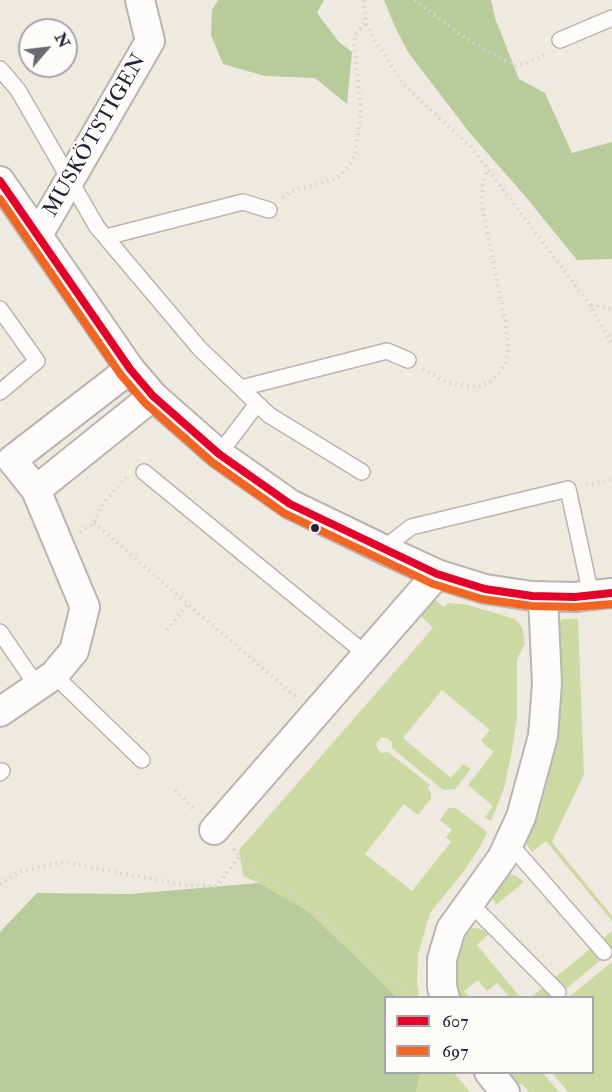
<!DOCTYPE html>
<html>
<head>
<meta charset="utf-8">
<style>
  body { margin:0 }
  #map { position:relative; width:612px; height:1092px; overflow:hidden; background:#efeae0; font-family:"IM FELL Double Pica",serif }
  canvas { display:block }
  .legend { position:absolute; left:384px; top:996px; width:210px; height:78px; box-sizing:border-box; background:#fdfcf7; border:2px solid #a5a5ac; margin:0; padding:8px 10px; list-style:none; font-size:18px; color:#22223b }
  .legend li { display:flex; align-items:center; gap:12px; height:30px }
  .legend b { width:30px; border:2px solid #a5a5ac }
  .north { position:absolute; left:18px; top:18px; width:60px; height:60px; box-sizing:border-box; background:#fdfcf7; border:2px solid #a5a5ac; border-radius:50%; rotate:62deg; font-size:16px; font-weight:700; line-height:24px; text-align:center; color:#22223b }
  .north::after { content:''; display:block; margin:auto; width:21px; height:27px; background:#6a6875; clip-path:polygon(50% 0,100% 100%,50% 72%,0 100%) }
</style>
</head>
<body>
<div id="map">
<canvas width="612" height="1092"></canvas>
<ul class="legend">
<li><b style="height:8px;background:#e4002b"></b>607</li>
<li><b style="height:8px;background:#f26522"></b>697</li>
</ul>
<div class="north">N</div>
</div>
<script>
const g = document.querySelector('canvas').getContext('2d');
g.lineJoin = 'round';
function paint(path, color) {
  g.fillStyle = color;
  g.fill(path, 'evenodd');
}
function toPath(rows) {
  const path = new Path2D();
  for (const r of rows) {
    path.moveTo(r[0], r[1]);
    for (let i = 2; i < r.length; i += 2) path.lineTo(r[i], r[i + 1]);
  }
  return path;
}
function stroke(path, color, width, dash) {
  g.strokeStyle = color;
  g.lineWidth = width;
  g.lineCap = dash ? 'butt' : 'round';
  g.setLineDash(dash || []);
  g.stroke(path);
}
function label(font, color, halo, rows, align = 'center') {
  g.font = font + ' "IM FELL Double Pica",serif';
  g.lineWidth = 4.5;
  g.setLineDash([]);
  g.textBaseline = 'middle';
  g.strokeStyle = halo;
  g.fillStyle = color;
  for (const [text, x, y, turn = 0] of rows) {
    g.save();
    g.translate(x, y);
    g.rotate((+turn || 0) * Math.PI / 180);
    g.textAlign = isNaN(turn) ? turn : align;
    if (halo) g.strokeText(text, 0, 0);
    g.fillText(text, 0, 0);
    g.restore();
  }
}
paint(toPath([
  [435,600,444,607,448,603,468,605,515,619,522,627,525,643,517,659,517,717,512,751,504,788,491,821,485,817,493,806,468,785,494,752,481,741,490,730,442,690,403,738,451,778,463,764,471,769,455,789,443,790,392,748,392,742,387,738,382,737,378,741,376,745,378,750,382,753,388,752,430,785,427,788,431,792,431,799,418,815,404,804,365,854,412,891,451,842,446,837,452,830,440,820,448,808,456,808,487,832,480,847,464,871,430,913,418,955,417,982,419,997,396,997,355,956,259,883,243,876,239,850,433,628,421,616],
  [562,619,578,619,584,774,552,842,612,916,612,921,546,841,532,852,524,840,524,831,534,825,536,815,545,792,553,755,558,723,559,623],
  [509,874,516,876,524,882,496,905,493,899,492,892,504,876],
  [474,928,481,929,490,933,477,945,520,997,509,997,497,983,487,991,478,980,464,991,469,997,455,998,454,949,466,930],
  [612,931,612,951,556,997,530,998],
  [612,962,612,1092,568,1092,552,1073,592,1072,592,998,569,997],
  [420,1073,454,1073,470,1092,416,1092],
  [504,1073,543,1073,559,1092,529,1092,523,1085,511,1082]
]), '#cdd9a3');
paint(toPath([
  [218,0,324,0,317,13,339,42,352,52,347,104,315,78,265,76,223,64,211,35,212,10],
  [384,0,491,0,495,18,519,79,545,93,572,153,612,142,612,259,577,260,525,196,469,132,408,52,395,27],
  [259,883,307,911,355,956,396,997,386,998,386,1072,420,1073,416,1092,0,1092,0,932,37,893,130,894]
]), '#b9ca9b');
const service = toPath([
  [560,40,612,18],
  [0,69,18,90,97,227,200,349,269,415,362,472],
  [106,237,243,202,269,210],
  [0,309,37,361,0,392],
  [241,388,387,351,408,360],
  [219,454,257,404],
  [144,472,367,655],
  [383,549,411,527,568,489,591,595],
  [0,632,37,686],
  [54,675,142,760],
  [0,773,2,771],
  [509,843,604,952],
  [470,903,558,992]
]);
const minor = toPath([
  [0,181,130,369,153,396,219,454,290,504,383,549,437,574,485,589,532,596,575,597,612,593],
  [38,235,150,41,140,0],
  [36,490,153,396],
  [0,712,54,675,74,651,85,607,36,490,12,460,130,369],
  [214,830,437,574],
  [445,998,442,987,442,959,451,929,502,858,521,817,543,736,547,684,543,596],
  [489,1072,505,1092]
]);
stroke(service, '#b8b5b1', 18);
stroke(minor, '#b8b5b1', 32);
stroke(toPath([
  [364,0,366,22,374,39,404,85,471,147,590,305,612,343],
  [415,0,467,39,515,66,527,63,540,58,547,52],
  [283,198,291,191,336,179,350,165,355,154,361,111,354,43,356,34,366,22],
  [591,305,601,306,612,310],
  [423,369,446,382,470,387,481,386,492,380,500,372,506,362,508,349,506,325,482,205,483,185,487,170],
  [586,485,612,480],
  [94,523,296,697],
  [80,532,94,523,101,506,126,477],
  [167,630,188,604],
  [175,790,196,811],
  [240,856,265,878,284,887,303,901,389,978,407,991,419,995],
  [0,884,21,871,63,862,184,885,217,886,240,856,231,846]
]), '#d5d4d2', 4, [1.5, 4.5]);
stroke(service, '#fdfcfa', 15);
stroke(minor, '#fdfcfa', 28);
stroke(toPath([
  [0,181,130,369,153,396,219,454,290,504,437,574,485,589,532,596,575,597,612,593]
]), '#e4002b', 8);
stroke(toPath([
  [0,199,121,375,145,403,212,462,284,513,433,584,482,599,532,606,575,607,612,604]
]), '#f26522', 8);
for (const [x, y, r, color] of [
  [315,528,5,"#22223b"]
]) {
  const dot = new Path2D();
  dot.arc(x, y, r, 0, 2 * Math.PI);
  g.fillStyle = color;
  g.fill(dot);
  stroke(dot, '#fdfcf7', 2);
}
label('21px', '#22223b', '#fdfcf7', [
  ["MUSKÖTSTIGEN",96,136,-60]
]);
</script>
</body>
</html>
